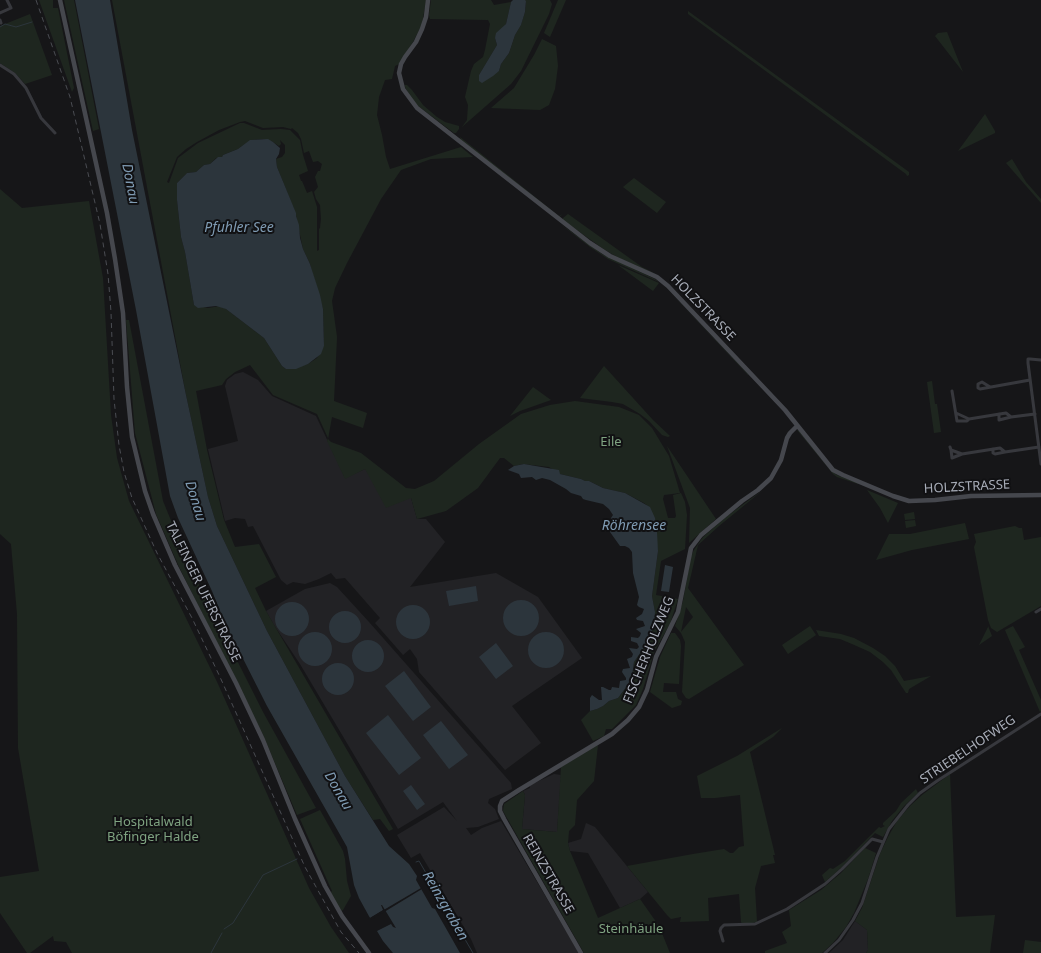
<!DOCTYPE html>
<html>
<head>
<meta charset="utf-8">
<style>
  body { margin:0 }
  canvas { display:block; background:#161618 }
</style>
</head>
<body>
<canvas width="1041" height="953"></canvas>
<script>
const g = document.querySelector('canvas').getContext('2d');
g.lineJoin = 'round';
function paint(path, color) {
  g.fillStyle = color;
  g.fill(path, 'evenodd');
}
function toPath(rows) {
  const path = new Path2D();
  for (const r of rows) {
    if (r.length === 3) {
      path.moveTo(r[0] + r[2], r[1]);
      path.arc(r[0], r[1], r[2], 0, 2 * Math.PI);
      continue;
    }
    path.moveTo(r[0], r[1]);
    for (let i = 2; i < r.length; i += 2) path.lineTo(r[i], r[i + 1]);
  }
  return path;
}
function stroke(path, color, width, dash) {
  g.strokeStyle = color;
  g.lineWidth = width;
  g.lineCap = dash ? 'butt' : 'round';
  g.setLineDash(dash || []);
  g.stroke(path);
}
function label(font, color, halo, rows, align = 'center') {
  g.font = font + ' "Noto Sans",sans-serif';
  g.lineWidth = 4;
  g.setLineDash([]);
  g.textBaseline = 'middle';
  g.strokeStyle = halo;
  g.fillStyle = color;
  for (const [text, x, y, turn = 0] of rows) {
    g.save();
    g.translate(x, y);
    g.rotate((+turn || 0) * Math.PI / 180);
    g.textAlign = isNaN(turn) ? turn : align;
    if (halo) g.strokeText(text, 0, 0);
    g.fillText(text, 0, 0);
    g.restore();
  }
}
paint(toPath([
  [243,372,258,380,272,396,316,416,345,478,365,469,411,498,417,519,426,519,445,542,410,587,496,573,538,597,582,658,512,706,541,743,505,770,419,672,417,659,410,649,403,655,375,623,380,618,345,578,336,579,331,573,319,579,305,584,293,582,287,585,281,580,253,526,248,527,245,519,235,518,225,521,208,449,238,441,225,386,227,380,235,374],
  [330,583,337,587,369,622,511,783,512,789,489,799,488,803,495,809,499,819,478,827,466,828,471,835,482,828,501,821,579,953,477,953,471,939,420,853,411,858,397,835,444,807,457,821,443,802,398,829,300,664,274,625,266,611,305,589],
  [554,774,561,775,557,832,522,829,525,795,523,791,530,788,530,785],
  [586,823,595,827,648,892,640,899,620,908,588,853,570,851,568,843,581,839],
  [855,921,867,930,868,950,866,953,829,953,843,940]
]), '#222225');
paint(toPath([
  [39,0,53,0,53,8,58,8,74,88,72,92],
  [64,0,74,0,99,129,93,131],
  [112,0,426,0,422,25,413,42,399,64,395,66,392,79,385,80,379,97,377,115,382,135,386,157,390,169,461,147,473,157,431,159,401,170,381,199,347,263,335,288,332,301,337,337,334,401,367,413,363,428,332,417,328,439,331,442,361,453,406,488,415,489,434,481,479,444,521,414,550,405,575,401,619,407,639,415,652,428,669,456,680,493,664,495,663,499,668,518,675,518,676,516,673,495,681,493,685,502,687,515,685,549,661,561,656,595,678,599,670,624,654,652,643,689,636,705,612,729,606,729,604,736,593,741,581,720,590,711,597,709,603,706,609,701,618,698,627,686,632,676,634,662,645,646,655,612,652,596,658,551,649,507,644,503,625,493,603,488,589,481,585,481,581,479,560,474,549,467,523,464,514,466,504,458,500,458,478,488,446,511,417,519,411,498,386,508,365,469,345,479,327,441,328,438,317,414,273,395,250,365,235,372,226,379,222,385,196,391,207,450,224,520,235,547,259,544,276,577,255,588,266,611,393,829,389,831,380,819,373,820,345,776,267,631,217,526,208,497,186,395],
  [245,121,263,128,283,127,291,129,292,128,298,133,301,139,304,153,309,151,313,162,318,161,322,164,320,171,318,171,315,177,318,187,314,192,316,199,320,205,321,219,320,228,319,229,319,250,317,251,317,207,312,191,307,193,302,181,301,181,299,175,308,171,303,155,300,140,290,130,281,129,262,130,244,123,240,123,198,143,178,158,169,183,167,182,177,157,186,149,197,142,219,130,240,122],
  [263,139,273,142,279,146,281,144,280,140,285,145,285,153,282,157,276,159,277,167,296,214,296,216,303,249,310,264,323,309,324,346,317,358,308,364,286,369,282,366,264,338,226,309,220,306,208,308,194,305,185,252,181,237,177,200,177,183,187,173,196,172,204,165,210,164,216,158,222,157,223,155,238,149,251,140],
  [431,0,491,0,494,5,511,2,506,24,495,38,497,45,479,75,499,71,501,64,509,53,515,35,521,25,525,12,526,4,525,0,550,0,552,4,549,14,521,71,511,84,462,127,467,120,468,105,465,97,471,71,474,64,483,57,485,50,490,24,488,20,430,19,429,15],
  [558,0,566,0,550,37,544,33],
  [688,11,909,172,909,175,907,176,906,174,688,14],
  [30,14,52,75,25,84,15,73,0,63,0,26],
  [947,32,963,72,935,36,938,33],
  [542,39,556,46,558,66,555,89,549,105,540,110,491,108,514,88,534,55],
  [404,85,407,85,412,90,423,105,437,117,445,122,459,126,459,129,456,133,454,133,418,106,409,95],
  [985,114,995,131,995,133,958,151],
  [460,137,559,216,563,214,559,217,461,140],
  [1012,159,1026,182,1041,199,1041,203,1006,163],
  [634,178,666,202,657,213,623,187],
  [0,189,22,208,89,201,103,278,111,415,117,458,129,501,218,684,309,888,331,927,349,953,351,953,72,953,66,942,54,941,53,936,30,953,27,953,0,913,0,877,39,871,18,748,17,614,11,544,0,534],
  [568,214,642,267,660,276,617,257,602,248,563,220,563,218],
  [559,223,602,254,655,279,659,282,608,259,590,247],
  [618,265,659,283,653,291],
  [662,284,748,374,748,375],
  [126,320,129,320,163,501,190,567,263,712,316,808,297,815,263,735,180,569,156,514,135,433],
  [604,366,653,420,670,436,668,437,662,435,649,421,640,414,623,404,612,402,580,398],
  [932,381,935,404,937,404,941,432,934,433,927,382],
  [533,387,551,400,520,411,510,416],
  [797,430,799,431,830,470,837,475,859,483,858,484,837,477,833,474],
  [667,446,716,519,689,543,690,508],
  [763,490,719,526,698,545,688,588,744,665,689,699,686,698,682,692,685,642,681,633,675,626,683,601,691,556,694,550,703,537,727,516],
  [686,607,693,617,681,632],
  [867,490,898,503,888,523,880,508],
  [914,512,915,519,905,520,904,514],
  [915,520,916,526,906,528,905,521],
  [965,523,969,539,912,550,876,560,889,534,910,534],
  [1015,526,1019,528,1022,528,1024,540,1041,537,1041,606,997,632,991,628,988,620,974,547,976,542,974,534],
  [810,626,816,635,788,654,782,645],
  [988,626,992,636,979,645,988,627],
  [1013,626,1025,647,1019,650,1041,700,1041,711,1040,712,1005,630],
  [816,630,841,634,854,638,873,648,885,656,895,666,904,681,931,676,909,689,908,693,906,693,891,670,883,662,870,652,852,644,840,639,819,636],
  [671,633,675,633,680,640,681,646,679,684,664,683,663,692,676,692,678,699,682,701,681,705,672,708,650,692,660,657],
  [782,728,773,737,750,752,775,855,773,855,775,863,761,866,755,888,757,922,748,924,742,924,741,922,739,894,708,898,709,921,680,922,681,917,671,919,667,915,627,866,693,854,724,849,730,853,733,853,739,847,744,846,740,795,715,798,701,798,697,776,737,756],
  [598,745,594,781,577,800,575,825,569,831,568,843,570,851,598,918,640,899,659,926,670,953,584,953,503,811,504,804,523,791,525,795,522,829,557,832,561,767],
  [950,774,956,917,995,915,990,953,866,953,868,950,867,930,855,921,862,908,880,854,888,837,897,821,910,806,922,795],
  [916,789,918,793,904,806,892,821,883,837,875,833,841,868,825,882,822,875,830,868,833,869,845,861,879,827,881,828,885,826,883,825,883,823,896,811,901,803],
  [320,810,343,851,345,859,347,881,351,896,343,910,341,911,330,893,332,891,300,819],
  [865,848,876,853,868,879,854,913,846,927,833,943,822,953,765,953,765,951,787,943,782,932,791,926,789,910,821,890,841,873],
  [1025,940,1041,942,1041,953,1023,953]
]), '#1e261f');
paint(toPath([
  [75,0,110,0,132,130,186,395,208,497,217,526,267,631,345,776,389,846,409,864,417,876,416,880,432,908,435,909,460,953,393,953,383,941,377,931,391,924,393,927,396,928,382,905,381,905,383,910,370,918,359,898,354,885,347,847,267,706,225,623,212,591,178,518,170,496,136,310],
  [513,0,525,0,526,1,525,12,521,25,515,35,509,53,501,64,499,71,493,76,482,83,479,81,479,75,497,45,495,38,496,33,506,24,511,2],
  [268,139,273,142,280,148,279,154,276,159,277,167,296,213,296,216,299,225,300,238,303,249,310,264,320,295,323,309,324,346,321,354,308,364,296,369,286,369,282,366,264,338,226,309,216,306,198,308,194,305,185,252,181,237,177,200,177,183,187,173,196,172,204,165,210,164,218,157,222,157,223,155,238,149,250,140],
  [524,464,559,470,560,474,581,479,585,481,589,481,603,488,625,493,650,507,655,518,657,532,658,551,652,596,655,612,654,626,645,646,634,662,632,676,627,686,618,698,609,701,603,706,597,709,590,711,590,698,592,695,599,700,602,700,601,687,603,687,609,690,611,690,612,687,619,688,620,681,626,680,626,678,622,672,623,669,630,668,627,659,632,657,633,654,629,648,637,649,639,647,637,643,631,641,631,637,638,638,640,636,641,633,636,629,645,626,643,621,637,620,636,618,642,614,644,609,639,607,637,605,639,597,633,573,632,552,629,548,625,546,620,546,610,532,609,529,613,522,611,518,613,515,609,509,603,504,586,500,583,499,581,496,571,493,566,489,550,480,542,478,536,480,532,477,521,478,519,474,508,470,514,466],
  [665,565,673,567,669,592,661,591],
  [476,586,478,601,449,606,446,591],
  [521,618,18],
  [292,619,17],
  [413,622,17],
  [345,627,16],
  [546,650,18],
  [315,649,17],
  [368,656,16],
  [496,643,513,666,496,679,479,657],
  [338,679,16],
  [404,671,431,707,413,721,385,686],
  [388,715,421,758,399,775,366,733],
  [441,721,468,755,449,769,423,735],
  [411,785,425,804,417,810,403,791]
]), '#2c353c');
paint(toPath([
  [421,888,422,889,371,920,368,919,369,917,370,918]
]), '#161618');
stroke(toPath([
  [0,27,5,24,16,27,32,22],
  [416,862,419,861,473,953],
  [224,929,233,923,263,875,297,859],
  [211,953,222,933]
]), '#2c353c', 1);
stroke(toPath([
  [0,13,11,8,7,0],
  [0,20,1,23],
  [0,65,14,74,26,88,41,118,55,133],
  [1041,360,1030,359,1028,359,1028,363,1041,464],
  [990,387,982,382,978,384,978,388,980,389,1030,380],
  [952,391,957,421,967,421,969,419],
  [956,413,969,419,1006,413,1011,417,1035,414],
  [999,414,999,420,1011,417],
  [950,447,951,450,962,454,1000,448,1005,452,1039,447],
  [993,449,993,453,995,454,1005,452],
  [951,450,952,458,962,454],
  [1036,612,1041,609],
  [723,941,720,931,721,928,724,925,755,924,787,909,825,884,842,869,872,839,883,842],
  [825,953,839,940,853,920,862,903,877,857,889,829,908,805,920,793,937,781,1041,714]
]), '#37383d', 3);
stroke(toPath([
  [60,0,107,213,115,259,123,313,127,387,132,437,145,491,153,514,175,565,236,683,263,740,295,819,325,886,342,916,369,953],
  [428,0,426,17,422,29,416,42,405,57,401,64,399,73,403,89,417,108,590,243,610,256,657,277,668,286,785,410,833,470,843,475,893,496,909,501,935,500,971,496,1041,495],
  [581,953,504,819,500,811,500,806,502,801,519,790,612,734,628,720,639,707,647,690,656,657,678,612,691,548,701,535,742,501,758,490,771,478,781,460,787,438,790,433,797,426]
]), '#45474d', 4.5);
stroke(toPath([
  [36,0,70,97,100,224,108,274,111,312,114,399,119,445,124,472,132,498,157,553,192,618,220,677,305,867,341,932,359,953]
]), '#4a4c52', 1, [5, 4]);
label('13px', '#a8adb8', '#111113', [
  ["HOLZSTRASSE",703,308,46],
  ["HOLZSTRASSE",967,487,-3],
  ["TALFINGER UFERSTRASSE",203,592,64],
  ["FISCHERHOLZWEG",649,650,-68],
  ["STRIEBELHOFWEG",968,750,-34],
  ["REINZSTRASSE",548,874,60]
]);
label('13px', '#7fa381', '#111113', [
  ["Eile",611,442],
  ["Hospitalwald",153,822],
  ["Böfinger Halde",153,837],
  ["Steinhäule",631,929]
]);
label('italic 14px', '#7f9bb3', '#111113', [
  ["Donau",130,184,79],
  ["Pfuhler See",239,228],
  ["Donau",195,501,73],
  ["Röhrensee",634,526],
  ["Donau",338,791,60],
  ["Reinzgraben",445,906,60]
]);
</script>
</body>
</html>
